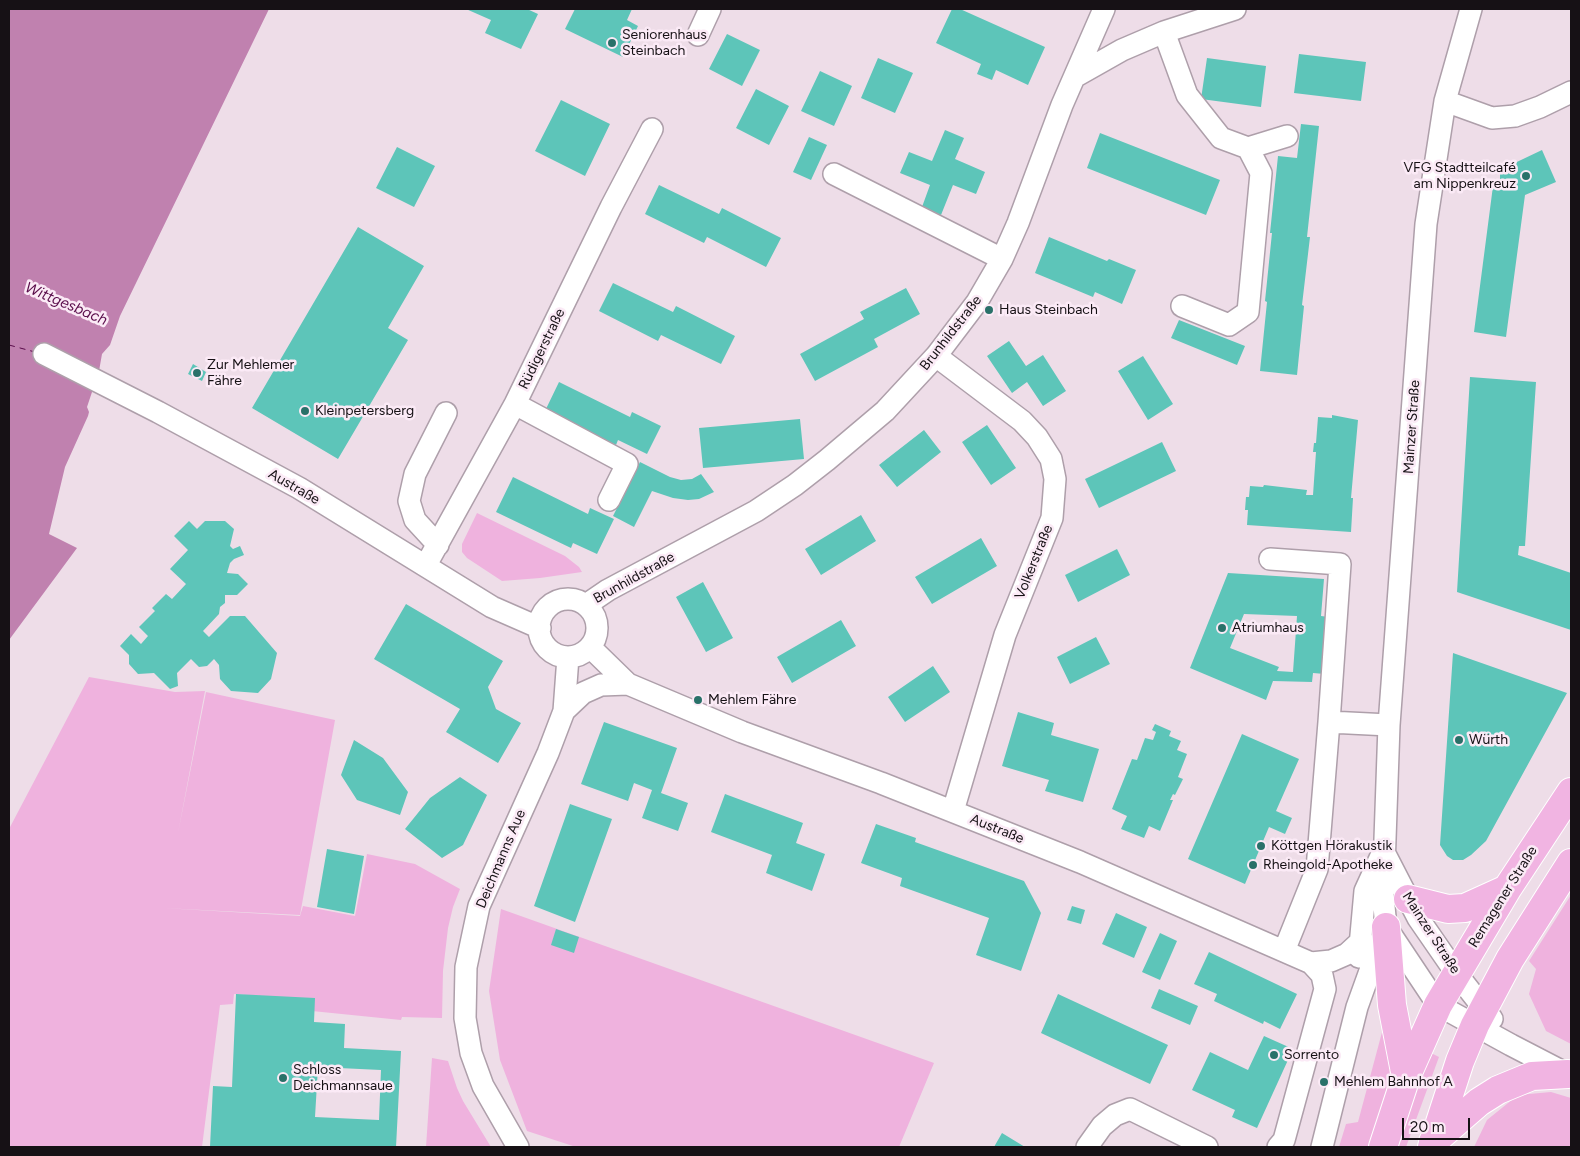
<!DOCTYPE html>
<html>
<head>
<meta charset="utf-8">
<style>
  body { margin:0 }
  #map { position:relative; width:1580px; height:1156px; overflow:hidden; background:#eedde8; font-family:Figtree,sans-serif }
  canvas { display:block }
  .frame { position:absolute; inset:0; border:10px solid #161115; pointer-events:none }
  .scale { position:absolute; left:1402px; top:1118px; width:68px; height:22px; box-sizing:border-box; border:2px solid #161115; border-top:0; padding-left:6px; font-size:15px; line-height:18px; white-space:nowrap; color:#161115; -webkit-text-stroke:4px #fbeaf6; paint-order:stroke }
</style>
</head>
<body>
<div id="map">
<canvas width="1580" height="1156"></canvas>
<div class="frame"></div>
<div class="scale">20 m</div>
</div>
<script>
const g = document.querySelector('canvas').getContext('2d');
g.lineJoin = 'round';
function paint(path, color) {
  g.fillStyle = color;
  g.fill(path, 'evenodd');
}
function toPath(rows) {
  const path = new Path2D();
  for (const r of rows) {
    if (r.length === 3) {
      path.moveTo(r[0] + r[2], r[1]);
      path.arc(r[0], r[1], r[2], 0, 2 * Math.PI);
      continue;
    }
    path.moveTo(r[0], r[1]);
    for (let i = 2; i < r.length; i += 2) path.lineTo(r[i], r[i + 1]);
  }
  return path;
}
function stroke(path, color, width, dash) {
  g.strokeStyle = color;
  g.lineWidth = width;
  g.lineCap = dash ? 'butt' : 'round';
  g.setLineDash(dash || []);
  g.stroke(path);
}
function label(font, color, halo, rows, align = 'center') {
  g.font = font + ' Figtree,sans-serif';
  g.lineWidth = 5;
  g.setLineDash([]);
  g.textBaseline = 'middle';
  g.strokeStyle = halo;
  g.fillStyle = color;
  for (const [text, x, y, turn = 0] of rows) {
    g.save();
    g.translate(x, y);
    g.rotate((+turn || 0) * Math.PI / 180);
    g.textAlign = isNaN(turn) ? turn : align;
    if (halo) g.strokeText(text, 0, 0);
    g.fillText(text, 0, 0);
    g.restore();
  }
}
paint(toPath([
  [477,513,565,556,579,567,582,572,540,578,502,581,467,558,462,552,462,544],
  [89,677,175,692,205,691,178,833,206,692,335,720,300,915,163,908,300,916,303,906,355,916,367,854,415,864,460,889,453,907,448,928,443,971,442,1018,402,1017,401,1020,312,1011,312,1000,234,994,233,1004,220,1005,202,1147,9,1147,9,829],
  [1571,895,1571,1044,1546,1031,1529,994,1536,969,1529,961],
  [501,909,934,1063,899,1147,576,1147,527,1131,500,1060,489,991],
  [1385,1021,1391,1057,1389,1081,1369,1147,1339,1147,1346,1124,1358,1122],
  [1431,1053,1439,1057,1406,1147,1397,1147,1409,1106],
  [432,1058,448,1061,457,1088,463,1101,491,1147,426,1147],
  [1551,1092,1571,1098,1571,1147,1474,1147,1487,1120,1518,1095]
]), '#efb2de');
paint(toPath([
  [9,9,269,9,120,316,110,345,102,354,99,371,87,407,89,412,88,416,65,467,49,534,77,548,9,640]
]), '#c081af');
stroke(toPath([
  [9,345,35,352]
]), '#5a0d4b', 1, [6, 5]);
paint(toPath([
  [466,9,527,9,538,14,521,49,485,33,491,20],
  [575,9,632,9,627,20,638,26,623,57,565,29],
  [952,9,960,9,1045,47,1028,85,996,70,992,80,977,74,981,64,936,43],
  [727,34,760,50,742,86,709,69],
  [1299,54,1366,62,1361,101,1294,93],
  [878,58,913,73,895,113,861,98],
  [1207,58,1266,66,1261,107,1201,99],
  [820,71,852,86,834,126,801,111],
  [756,89,789,106,769,145,736,128],
  [561,100,610,124,585,176,535,151],
  [1301,124,1319,126,1307,237,1310,237,1302,305,1304,306,1297,375,1260,371,1267,302,1265,301,1272,233,1270,233,1278,156,1297,158],
  [945,130,964,138,955,159,985,172,976,194,953,185,941,215,922,207,930,185,900,173,909,152,932,161],
  [1100,133,1220,180,1206,215,1087,168],
  [809,137,827,145,811,180,793,172],
  [397,147,435,166,414,207,376,188],
  [1542,150,1556,182,1525,195,1506,337,1474,332,1493,186,1500,187,1500,170],
  [659,185,719,214,722,208,781,238,766,267,707,237,704,243,645,214],
  [358,227,424,266,388,328,408,340,338,459,252,408],
  [1049,237,1107,261,1109,259,1136,270,1122,304,1095,292,1093,297,1035,273],
  [613,283,673,312,676,306,735,336,721,364,661,335,658,341,599,311],
  [906,288,920,314,874,339,878,347,815,381,800,354,864,319,860,312],
  [1179,320,1245,346,1237,365,1171,338],
  [1009,341,1026,366,1043,355,1066,391,1043,406,1027,382,1012,393,987,356],
  [1143,356,1173,404,1148,420,1118,371],
  [193,364,206,372,202,381,188,374],
  [1470,377,1536,382,1525,546,1519,546,1518,555,1571,573,1571,630,1457,592],
  [559,382,630,417,632,412,661,426,647,454,618,440,616,445,545,411],
  [1332,415,1358,420,1351,498,1353,498,1351,532,1247,525,1248,510,1245,510,1246,497,1249,497,1250,486,1263,487,1264,485,1307,490,1306,495,1313,495,1316,452,1313,452,1314,443,1316,443,1318,417,1332,418],
  [800,419,804,459,703,468,699,428],
  [987,425,1016,468,991,485,962,442],
  [924,430,941,452,897,487,879,465],
  [1162,442,1176,471,1099,508,1085,479],
  [640,462,670,477,681,480,692,479,701,474,714,492,699,499,688,500,673,498,652,491,634,527,613,516],
  [513,477,588,514,590,508,614,519,597,554,573,543,571,548,496,512],
  [861,515,876,541,821,575,805,549],
  [189,521,197,529,205,521,225,521,234,529,230,546,233,549,240,546,244,555,234,559,230,563,227,573,238,574,248,584,237,595,225,595,225,603,220,607,219,614,203,631,209,637,230,616,245,616,277,653,271,679,258,693,231,691,220,679,219,665,214,659,207,666,199,667,191,659,177,673,178,686,170,689,154,673,138,674,129,664,129,655,120,646,131,634,141,644,148,636,139,627,155,611,152,608,166,594,172,599,186,584,170,569,188,550,174,536],
  [981,538,997,566,932,604,915,577],
  [1117,549,1130,575,1078,602,1065,575],
  [1228,573,1324,579,1321,616,1329,617,1325,674,1313,673,1312,682,1273,681,1266,700,1190,668],
  [1244,614,1297,616,1293,672,1277,671,1279,667,1230,648],
  [703,582,733,638,706,652,676,597],
  [406,604,503,661,488,687,496,709,521,723,498,763,446,732,460,709,374,659],
  [841,620,856,646,792,683,777,657],
  [1096,637,1110,664,1070,684,1057,657],
  [1453,653,1567,693,1486,841,1471,855,1463,860,1453,860,1447,856,1440,845],
  [933,666,950,692,905,722,888,697],
  [1018,712,1054,723,1051,735,1099,749,1083,802,1045,791,1049,780,1002,766],
  [604,722,677,748,661,793,688,803,678,831,642,818,652,790,634,783,628,801,581,784],
  [1155,724,1171,731,1169,736,1181,741,1177,750,1187,754,1178,777,1183,779,1175,795,1173,794,1170,800,1173,800,1160,831,1149,826,1144,838,1121,829,1127,816,1112,809,1132,759,1137,760,1145,738,1153,740,1156,732,1152,730],
  [1242,734,1299,759,1276,811,1292,818,1285,834,1269,827,1245,884,1188,859],
  [354,740,383,758,408,792,400,815,357,800,341,775],
  [460,777,487,795,463,845,442,858,405,829,430,798],
  [725,794,803,823,796,843,825,854,812,891,766,873,772,855,711,832],
  [570,804,612,819,575,922,534,906],
  [876,824,916,838,915,842,1024,881,1041,913,1021,971,976,955,989,918,900,886,902,878,861,863],
  [327,849,364,856,354,914,317,907],
  [1072,906,1085,910,1081,924,1067,920],
  [1116,913,1147,927,1134,958,1102,944],
  [556,929,579,937,574,953,551,945],
  [1160,933,1177,941,1160,980,1142,972],
  [1209,952,1297,994,1280,1029,1264,1021,1263,1024,1214,1001,1217,994,1194,984],
  [1159,989,1198,1006,1190,1025,1151,1008],
  [236,994,315,998,314,1022,345,1024,344,1048,401,1051,396,1147,210,1147,213,1086,232,1087],
  [318,1067,381,1070,379,1120,315,1117],
  [1058,994,1168,1045,1150,1084,1041,1033],
  [1264,1036,1293,1049,1257,1128,1232,1117,1235,1110,1192,1090,1210,1052,1248,1070],
  [1002,1133,1025,1147,994,1147]
]), '#5dc5b9');
const minor = toPath([
  [1471,9,1445,101,1426,224,1389,725,1383,896,1386,927,1438,1005,1511,1045,1567,1074],
  [1164,32,1187,95,1221,138,1248,148,1261,173,1248,312,1229,325,1182,306],
  [698,35,710,9],
  [1076,76,1122,50,1164,32,1235,9],
  [1445,101,1492,118,1515,116,1540,107,1571,92],
  [1248,148,1287,136],
  [834,174,1002,259],
  [44,354,158,412,299,488,492,607,540,628],
  [936,356,1022,421,1037,437,1051,459,1055,479,1052,518,1005,635,953,811],
  [515,404,627,464,609,500],
  [438,545,415,520,409,501,415,474,446,413],
  [1270,559,1340,564,1329,722],
  [426,565,515,404,611,207,652,129],
  [568,628,29],
  [586,605,608,590,756,511,795,485,827,460,885,411,936,356,977,302,1002,259,1018,223,1062,105,1104,9],
  [590,647,628,684,742,732,881,783,1080,862,1311,963,1331,961,1347,954,1360,942],
  [564,711,583,693,601,685,628,684],
  [1385,854,1418,918,1456,973,1492,1019],
  [1284,951,1317,869,1329,722,1389,725],
  [1359,957,1365,891,1381,856],
  [518,1147,483,1086,471,1053,465,1018,466,967,479,906,548,753,564,711,568,657],
  [1087,1147,1102,1126,1115,1115,1130,1109,1207,1147],
  [1278,1147,1284,1140,1325,989,1322,975,1311,963],
  [1322,1147,1357,1007,1384,932]
]);
const major = toPath([
  [1408,899,1448,909,1465,908,1507,889],
  [1386,927,1392,1005,1406,1077],
  [1433,1142,1479,1102,1498,1090,1532,1076,1568,1074],
  [1383,1147,1406,1077,1438,1005,1507,889,1571,792],
  [1432,1147,1460,1061,1475,1025,1510,959,1571,863]
]);
stroke(minor, '#ae9faa', 24);
stroke(major, '#fff', 30);
stroke(minor, '#fff', 21);
stroke(major, '#f1b4e2', 28);
for (const [x, y, r, color] of [
  [612,43,5,"#297169"],
  [1526,176,5,"#297169"],
  [989,310,5,"#297169"],
  [197,373,5,"#297169"],
  [305,411,5,"#297169"],
  [1222,628,5,"#297169"],
  [698,700,5,"#297169"],
  [1459,740,5,"#297169"],
  [1261,846,5,"#297169"],
  [1253,865,5,"#297169"],
  [1274,1055,5,"#297169"],
  [283,1078,5,"#297169"],
  [1324,1082,5,"#297169"]
]) {
  const dot = new Path2D();
  dot.arc(x, y, r, 0, 2 * Math.PI);
  g.fillStyle = color;
  g.fill(dot);
  stroke(dot, '#fbeaf6', 2);
}
label('14px', '#161115', '#fbeaf6', [
  ["Seniorenhaus",622,35],
  ["Steinbach",622,51],
  ["VFG Stadtteilcafé",1516,168,"right"],
  ["am Nippenkreuz",1516,184,"right"],
  ["Haus Steinbach",999,310],
  ["Zur Mehlemer",207,365],
  ["Fähre",207,381],
  ["Kleinpetersberg",315,411],
  ["Atriumhaus",1232,628],
  ["Mehlem Fähre",708,700],
  ["Würth",1469,740],
  ["Köttgen Hörakustik",1271,846],
  ["Rheingold-Apotheke",1263,865],
  ["Sorrento",1284,1055],
  ["Schloss",293,1070],
  ["Deichmannsaue",293,1086],
  ["Mehlem Bahnhof A",1334,1082]
], 'left');
label('14px', '#161115', '#fbeaf6', [
  ["Brunhildstraße",951,333,-52],
  ["Rüdigerstraße",542,349,-64],
  ["Mainzer Straße",1412,427,-86],
  ["Austraße",294,487,30],
  ["Volkerstraße",1034,562,-68],
  ["Brunhildstraße",634,578,-29],
  ["Austraße",997,829,22],
  ["Deichmanns Aue",501,859,-67],
  ["Remagener Straße",1503,897,-58],
  ["Mainzer Straße",1431,933,57]
]);
label('italic 15px', '#5a0d4b', '#fbeaf6', [
  ["Wittgesbach",66,304,23]
]);
</script>
</body>
</html>
